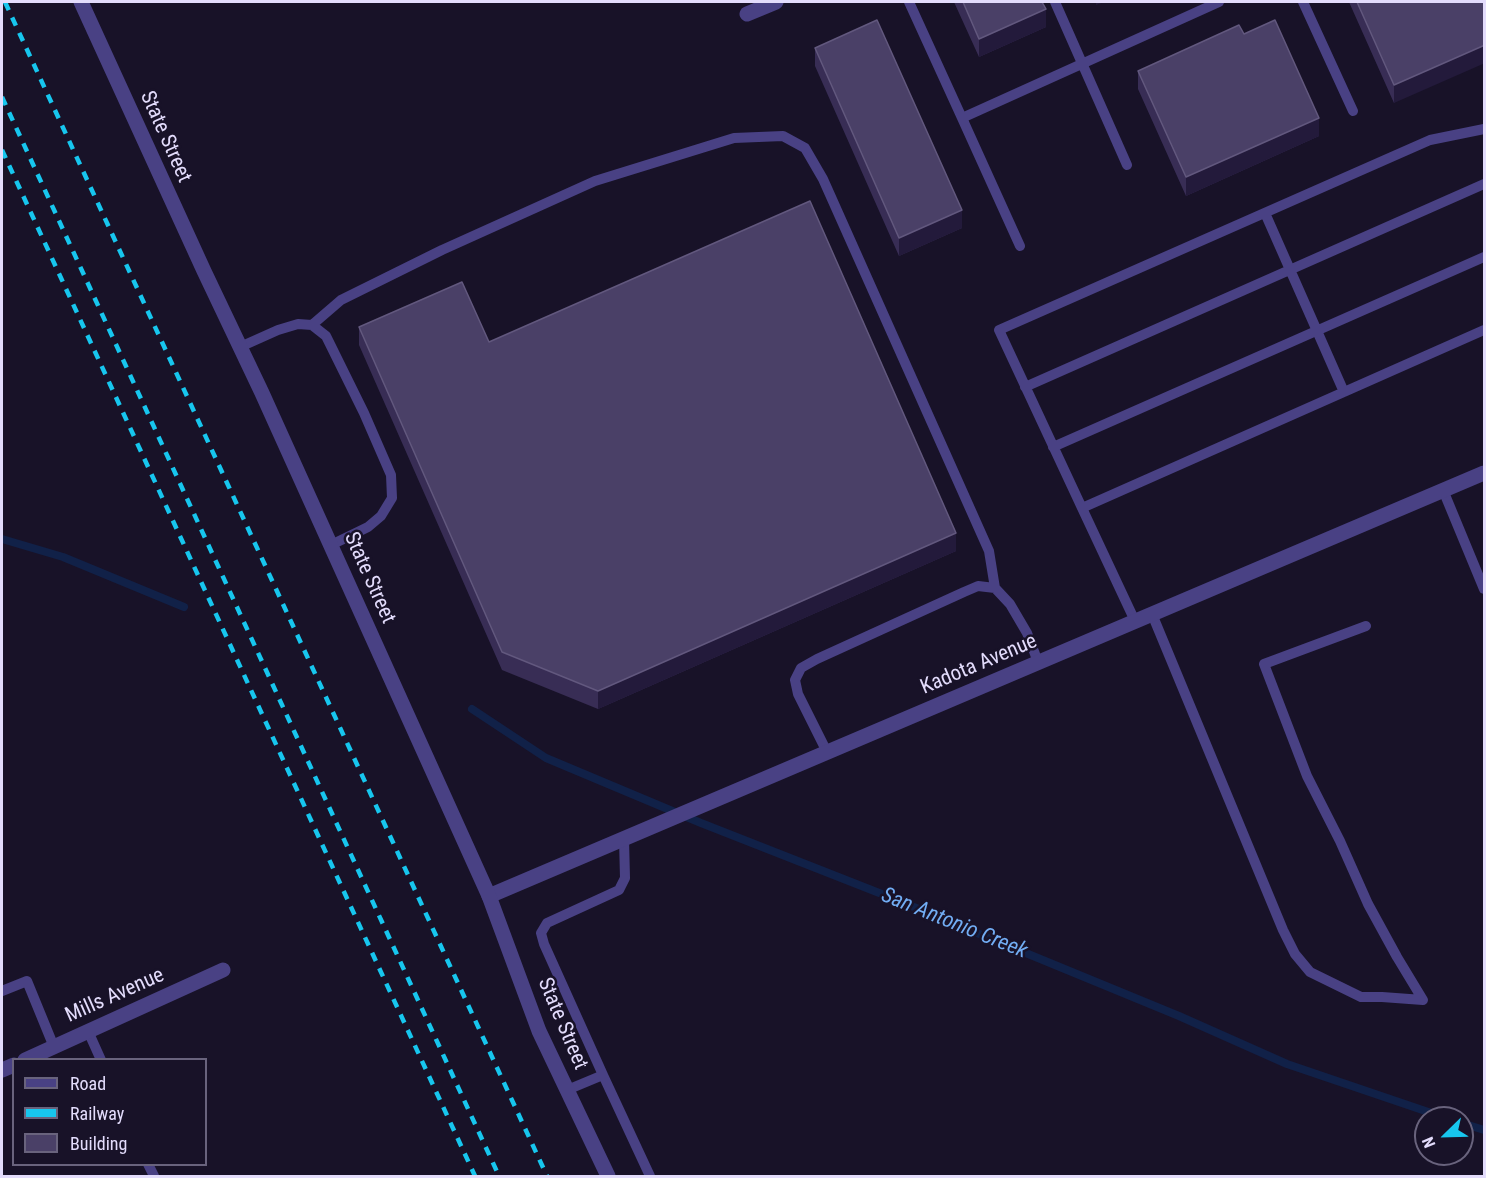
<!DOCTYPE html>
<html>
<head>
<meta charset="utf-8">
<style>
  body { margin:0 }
  #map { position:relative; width:1486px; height:1178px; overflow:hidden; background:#181228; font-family:"Roboto Condensed",sans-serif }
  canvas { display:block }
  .frame { position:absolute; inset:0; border:3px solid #e3dcfc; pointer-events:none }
  .legend { position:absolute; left:12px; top:1058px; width:195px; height:108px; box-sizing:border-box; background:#181228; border:2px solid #69637d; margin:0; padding:8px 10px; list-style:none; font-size:18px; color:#e3dcfc }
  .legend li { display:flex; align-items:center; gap:12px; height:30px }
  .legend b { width:30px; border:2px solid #69637d }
  .north { position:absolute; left:1414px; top:1106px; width:60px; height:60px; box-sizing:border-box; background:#181228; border:2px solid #69637d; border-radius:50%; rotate:247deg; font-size:16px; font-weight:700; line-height:24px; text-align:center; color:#e3dcfc }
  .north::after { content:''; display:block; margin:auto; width:21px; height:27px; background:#17c6ee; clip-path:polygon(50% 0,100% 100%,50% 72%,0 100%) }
</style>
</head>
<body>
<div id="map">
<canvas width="1486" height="1178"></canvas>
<div class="frame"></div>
<ul class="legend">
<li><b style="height:8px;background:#494184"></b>Road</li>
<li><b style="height:8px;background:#17c6ee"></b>Railway</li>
<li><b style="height:16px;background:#4a4067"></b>Building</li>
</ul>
<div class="north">N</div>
</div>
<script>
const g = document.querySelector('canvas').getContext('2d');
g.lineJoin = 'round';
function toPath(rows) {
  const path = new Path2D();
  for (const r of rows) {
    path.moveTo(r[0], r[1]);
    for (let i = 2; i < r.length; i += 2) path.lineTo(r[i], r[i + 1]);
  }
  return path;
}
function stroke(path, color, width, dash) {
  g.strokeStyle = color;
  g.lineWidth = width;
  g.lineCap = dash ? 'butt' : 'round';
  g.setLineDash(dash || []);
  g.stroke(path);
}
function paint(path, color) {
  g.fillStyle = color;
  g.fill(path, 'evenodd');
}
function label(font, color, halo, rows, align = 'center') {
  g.font = font + ' "Roboto Condensed",sans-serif';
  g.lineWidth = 5;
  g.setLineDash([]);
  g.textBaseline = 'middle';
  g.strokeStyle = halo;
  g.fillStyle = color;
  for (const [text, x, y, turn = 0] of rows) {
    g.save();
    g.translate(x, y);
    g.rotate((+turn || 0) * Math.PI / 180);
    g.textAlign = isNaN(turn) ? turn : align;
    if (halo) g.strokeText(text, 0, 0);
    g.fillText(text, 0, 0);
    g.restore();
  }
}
stroke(toPath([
  [2,539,63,557,184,607],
  [472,709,546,758,701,823,892,898,1179,1016,1287,1064,1446,1118],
  [1462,1123,1484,1130]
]), '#112148', 8);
stroke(toPath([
  [909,2,962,118,1219,2],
  [1055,2,1127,165],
  [1303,2,1353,111],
  [962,118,1020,246],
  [1484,129,1430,140,999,330,1082,508,1484,330],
  [1265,213,1344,392],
  [312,325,341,300,442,250,595,181,734,138,783,136,805,148,823,179,989,551,995,588],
  [240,347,278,330,298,324,312,325,326,336,364,413,391,475,392,498,381,516,368,527,331,545],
  [1025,387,1484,184],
  [1053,447,1484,257],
  [1443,490,1484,589],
  [1082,508,1135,621],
  [1152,614,1283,930,1295,954,1310,972,1361,997,1382,997,1423,1000,1397,957,1368,904,1340,841,1307,776,1264,664,1366,626],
  [827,752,798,694,795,680,801,668,817,659,964,592,978,586,995,588,1010,604,1027,633,1038,662],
  [2,991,27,981,54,1047],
  [88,1031,101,1060],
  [603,1075,544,944,541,933,547,923,619,890,625,878,624,839],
  [567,1090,603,1075,650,1176],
  [148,1164,154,1176]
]), '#494184', 10);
stroke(toPath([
  [747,14,776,2],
  [489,896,1484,473],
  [25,1060,223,970],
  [2,1070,14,1065]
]), '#494184', 15);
stroke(toPath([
  [81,2,204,271,262,393,489,896,539,1031,608,1176]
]), '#494184', 15);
stroke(toPath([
  [5,2,547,1176],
  [2,97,499,1176],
  [2,150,475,1176]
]), '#17c6ee', 4.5, [9, 8]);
paint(toPath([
  [954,2,1042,2,1046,27,979,57],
  [1349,2,1485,2,1394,103],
  [1244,34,1319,136,1186,196,1138,89,1138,71],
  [815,48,962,228,899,256,815,66],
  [359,327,956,551,598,709,502,670,359,345]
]), '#382d55');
paint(toPath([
  [1096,2,1104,2,1096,5],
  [1046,9,1046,27,979,57,979,39],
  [1485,45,1485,63,1394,103,1394,85],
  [1319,118,1319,136,1186,196,1186,177],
  [962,210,962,228,899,256,899,238],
  [956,533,956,551,598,709,598,691]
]), '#231a3b');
const building = toPath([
  [963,2,1042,2,1046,9,979,39,963,2],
  [1357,2,1485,2,1485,45,1394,85,1357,2],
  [877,20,962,210,899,238,815,48,877,20],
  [1275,20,1319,118,1186,177,1138,71,1239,25,1244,34,1275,20],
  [810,201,956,533,598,691,502,652,359,327,462,282,489,342,810,201]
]);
paint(building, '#4a4067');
stroke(building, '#62587e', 1.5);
label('21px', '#e3dcfc', '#181228', [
  ["State Street",165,137,66],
  ["State Street",369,578,66],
  ["Kadota Avenue",979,665,-23],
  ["Mills Avenue",115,996,-24],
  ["State Street",562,1024,67]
]);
label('italic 22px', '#72adf4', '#181228', [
  ["San Antonio Creek",954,924,22]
]);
</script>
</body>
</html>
